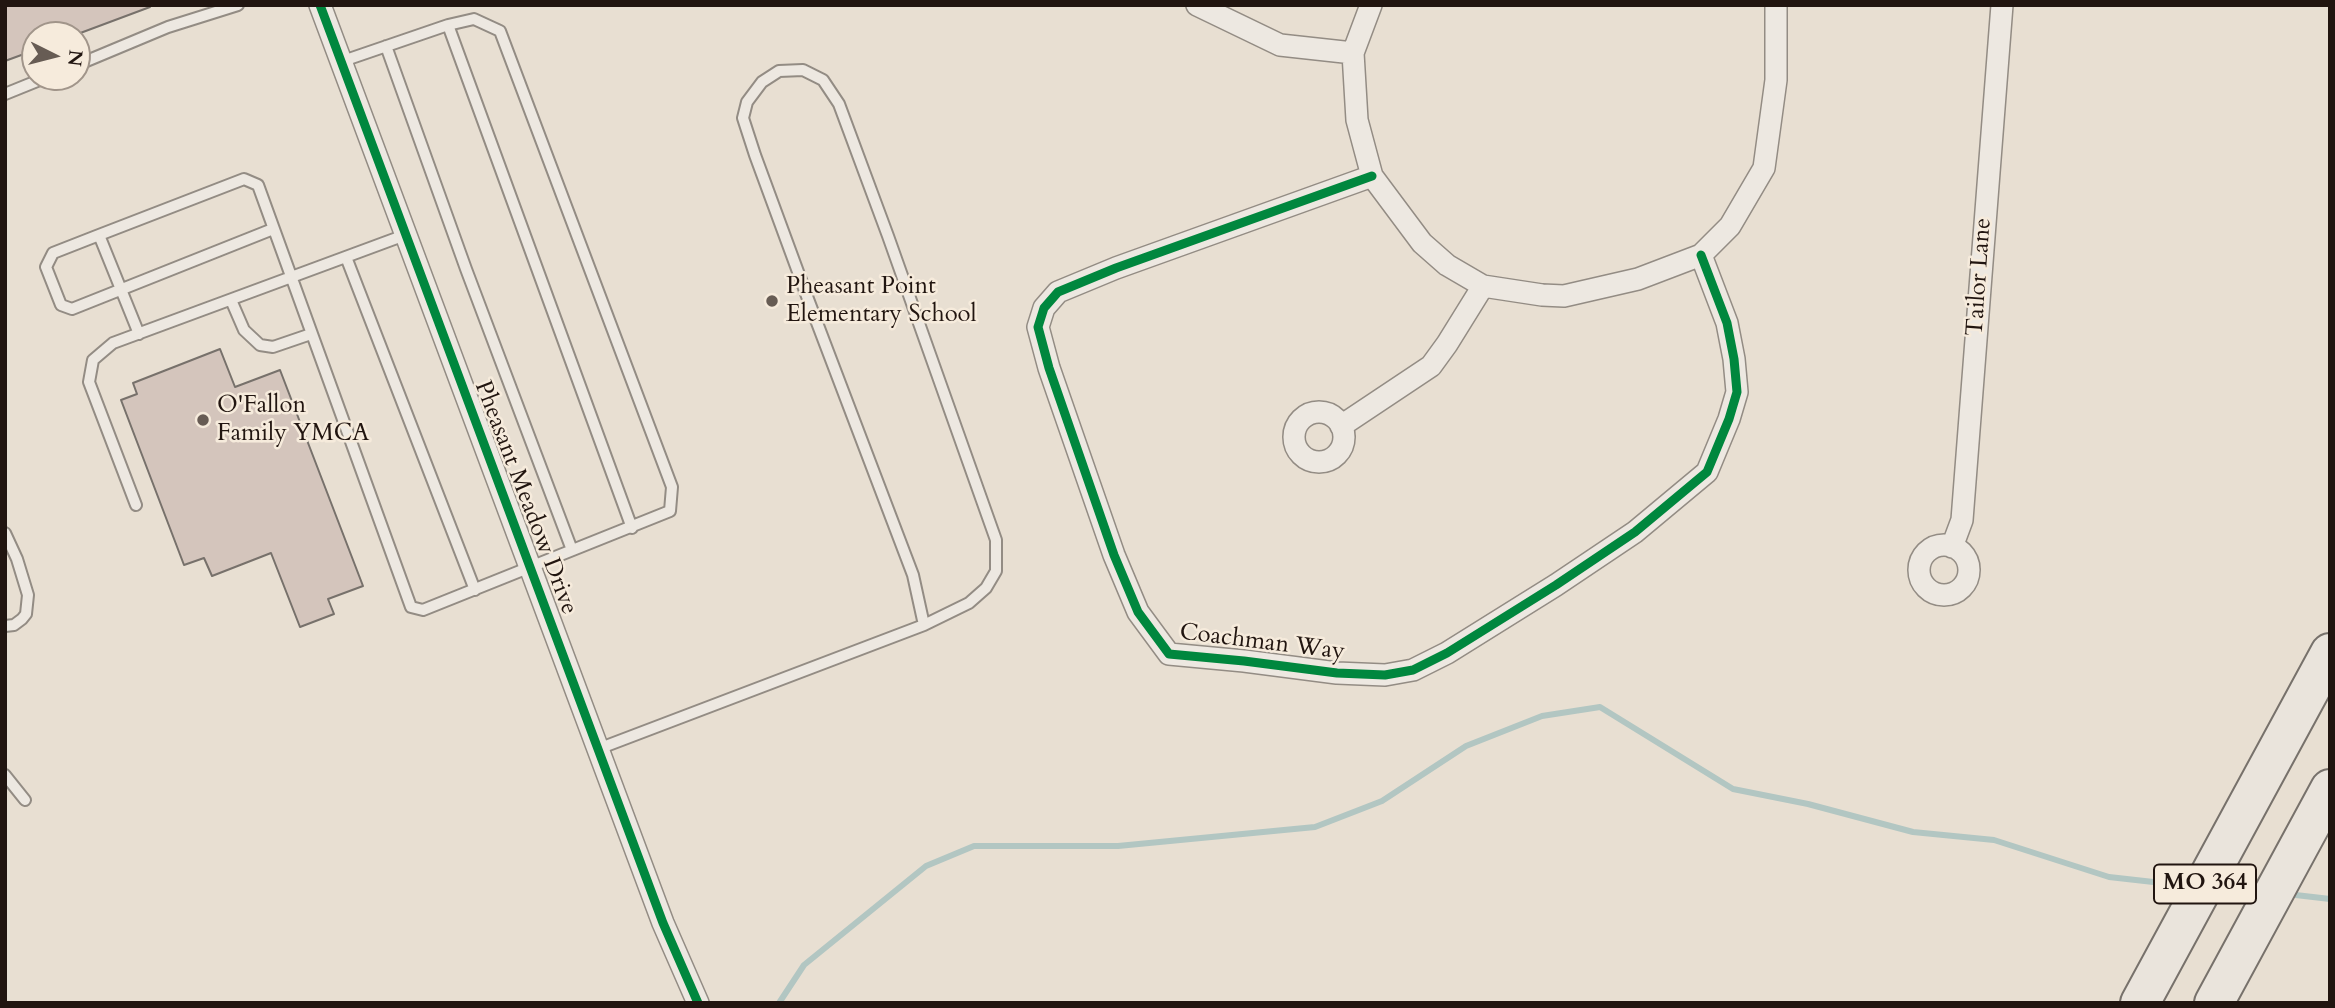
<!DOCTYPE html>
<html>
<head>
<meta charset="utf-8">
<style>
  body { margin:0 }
  #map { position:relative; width:2335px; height:1008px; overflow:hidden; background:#e8dfd2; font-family:Cardo,serif }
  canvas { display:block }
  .frame { position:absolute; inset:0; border:7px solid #211510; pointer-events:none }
  .north { position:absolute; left:21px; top:21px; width:70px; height:70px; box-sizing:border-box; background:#f6ebdc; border:2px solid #a1958a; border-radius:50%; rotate:96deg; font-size:19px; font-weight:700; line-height:28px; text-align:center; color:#211510 }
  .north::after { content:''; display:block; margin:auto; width:24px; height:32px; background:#675c54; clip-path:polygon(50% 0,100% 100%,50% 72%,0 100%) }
</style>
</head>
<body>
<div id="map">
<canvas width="2335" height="1008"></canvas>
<div class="frame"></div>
<div class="north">N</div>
</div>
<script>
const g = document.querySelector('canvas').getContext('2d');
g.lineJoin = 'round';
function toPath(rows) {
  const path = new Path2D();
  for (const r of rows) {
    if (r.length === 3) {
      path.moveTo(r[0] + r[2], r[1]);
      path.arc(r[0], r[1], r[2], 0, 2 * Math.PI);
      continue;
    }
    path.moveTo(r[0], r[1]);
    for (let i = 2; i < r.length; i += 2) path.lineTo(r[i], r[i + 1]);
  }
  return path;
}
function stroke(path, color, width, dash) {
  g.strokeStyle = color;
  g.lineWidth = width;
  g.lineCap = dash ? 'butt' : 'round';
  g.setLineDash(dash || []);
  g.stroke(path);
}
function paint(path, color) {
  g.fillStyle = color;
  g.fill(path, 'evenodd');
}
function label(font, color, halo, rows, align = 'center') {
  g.font = font + ' Cardo,serif';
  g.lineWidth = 5;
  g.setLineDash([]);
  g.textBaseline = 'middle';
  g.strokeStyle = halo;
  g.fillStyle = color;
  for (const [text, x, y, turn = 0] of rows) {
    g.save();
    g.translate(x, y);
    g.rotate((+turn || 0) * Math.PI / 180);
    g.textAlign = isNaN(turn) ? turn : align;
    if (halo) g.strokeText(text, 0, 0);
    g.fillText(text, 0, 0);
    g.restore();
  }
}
stroke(toPath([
  [2217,888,2258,892],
  [2287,894,2330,899],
  [779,1003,804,965,926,866,974,846,1118,846,1315,827,1382,801,1466,746,1542,716,1600,707,1733,789,1808,804,1913,832,1994,840,2109,877,2189,886]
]), '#b2c6c2', 6);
const building = toPath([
  [5,5,150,5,150,7,75,35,35,35,35,50,5,61,5,5],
  [220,349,235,387,280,370,363,586,328,599,334,614,300,627,271,553,212,576,204,558,184,565,121,400,137,394,133,383,220,349]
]);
paint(building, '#d4c5bc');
stroke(building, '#77716b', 2);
const service = toPath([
  [448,25,632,528],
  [386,46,466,269,572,550],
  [77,65,168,27,238,5],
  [5,94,47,77],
  [99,235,53,253,46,267,61,305,72,309,273,229],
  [346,257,475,590],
  [231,300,244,330,260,345,273,347,311,334],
  [139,334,99,235,244,179,258,185,411,607,423,610,670,511,672,487,500,31,474,19,448,25,340,62],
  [136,505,89,382,93,360,113,343,405,235],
  [5,533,17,559,28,595,26,614,22,619,14,625,5,626],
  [598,749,924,625,969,603,986,588,996,571,996,540,888,236,839,104,823,80,803,70,779,71,762,82,747,102,743,118,755,155,808,299,913,575,924,625],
  [5,775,25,800]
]);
const minor = toPath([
  [320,5,663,923,698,1003],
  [1197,5,1280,45,1353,53],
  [1371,5,1353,53,1357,120,1372,176,1422,243,1447,265,1483,286,1542,295,1564,296,1638,279,1701,255,1730,226,1764,168,1776,80,1776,5],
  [1372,176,1116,268,1058,292,1044,308,1038,327,1049,368,1114,555,1138,612,1169,654,1244,661,1337,673,1385,675,1413,670,1447,653,1556,585,1635,532,1707,472,1729,419,1737,392,1734,359,1727,323,1701,255],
  [1319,437,25],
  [1341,426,1431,366,1447,344,1483,286],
  [1944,570,25],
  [1952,547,1962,520,2002,5]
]);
const motorway = toPath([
  [2140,1003,2330,653],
  [2214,1003,2330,789]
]);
stroke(service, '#938c84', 14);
stroke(minor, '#938c84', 24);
stroke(motorway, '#77716b', 42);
stroke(service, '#ede8e1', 10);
stroke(minor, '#ede8e1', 21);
stroke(motorway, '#eae4dc', 38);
stroke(toPath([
  [320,5,663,923,698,1003],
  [1372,176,1116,268,1058,292,1044,308,1038,327,1049,368,1114,555,1138,612,1169,654,1244,661,1337,673,1385,675,1413,670,1447,653,1556,585,1635,532,1707,472,1729,419,1737,392,1734,359,1727,323,1701,255]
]), '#00873e', 9);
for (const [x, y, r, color] of [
  [772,301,7,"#675c54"],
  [203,420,7,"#675c54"]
]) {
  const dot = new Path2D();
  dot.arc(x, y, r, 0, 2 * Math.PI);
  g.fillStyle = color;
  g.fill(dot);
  stroke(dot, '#f6ebdc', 2.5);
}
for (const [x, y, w] of [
  [2205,884,102]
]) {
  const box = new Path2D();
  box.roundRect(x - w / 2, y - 19.5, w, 39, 5);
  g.fillStyle = '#f6ebdc';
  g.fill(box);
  stroke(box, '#211510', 2);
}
label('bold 23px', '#211510', null, [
  ["MO 364",2205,884]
]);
label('24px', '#211510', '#f6ebdc', [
  ["Tailor Lane",1980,277,-86],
  ["Pheasant Meadow Drive",525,498,69],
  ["Coachman Way",1262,643,7]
]);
label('24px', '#211510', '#f6ebdc', [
  ["Pheasant Point",786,287],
  ["Elementary School",786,315],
  ["O'Fallon",217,406],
  ["Family YMCA",217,434]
], 'left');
</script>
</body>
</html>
